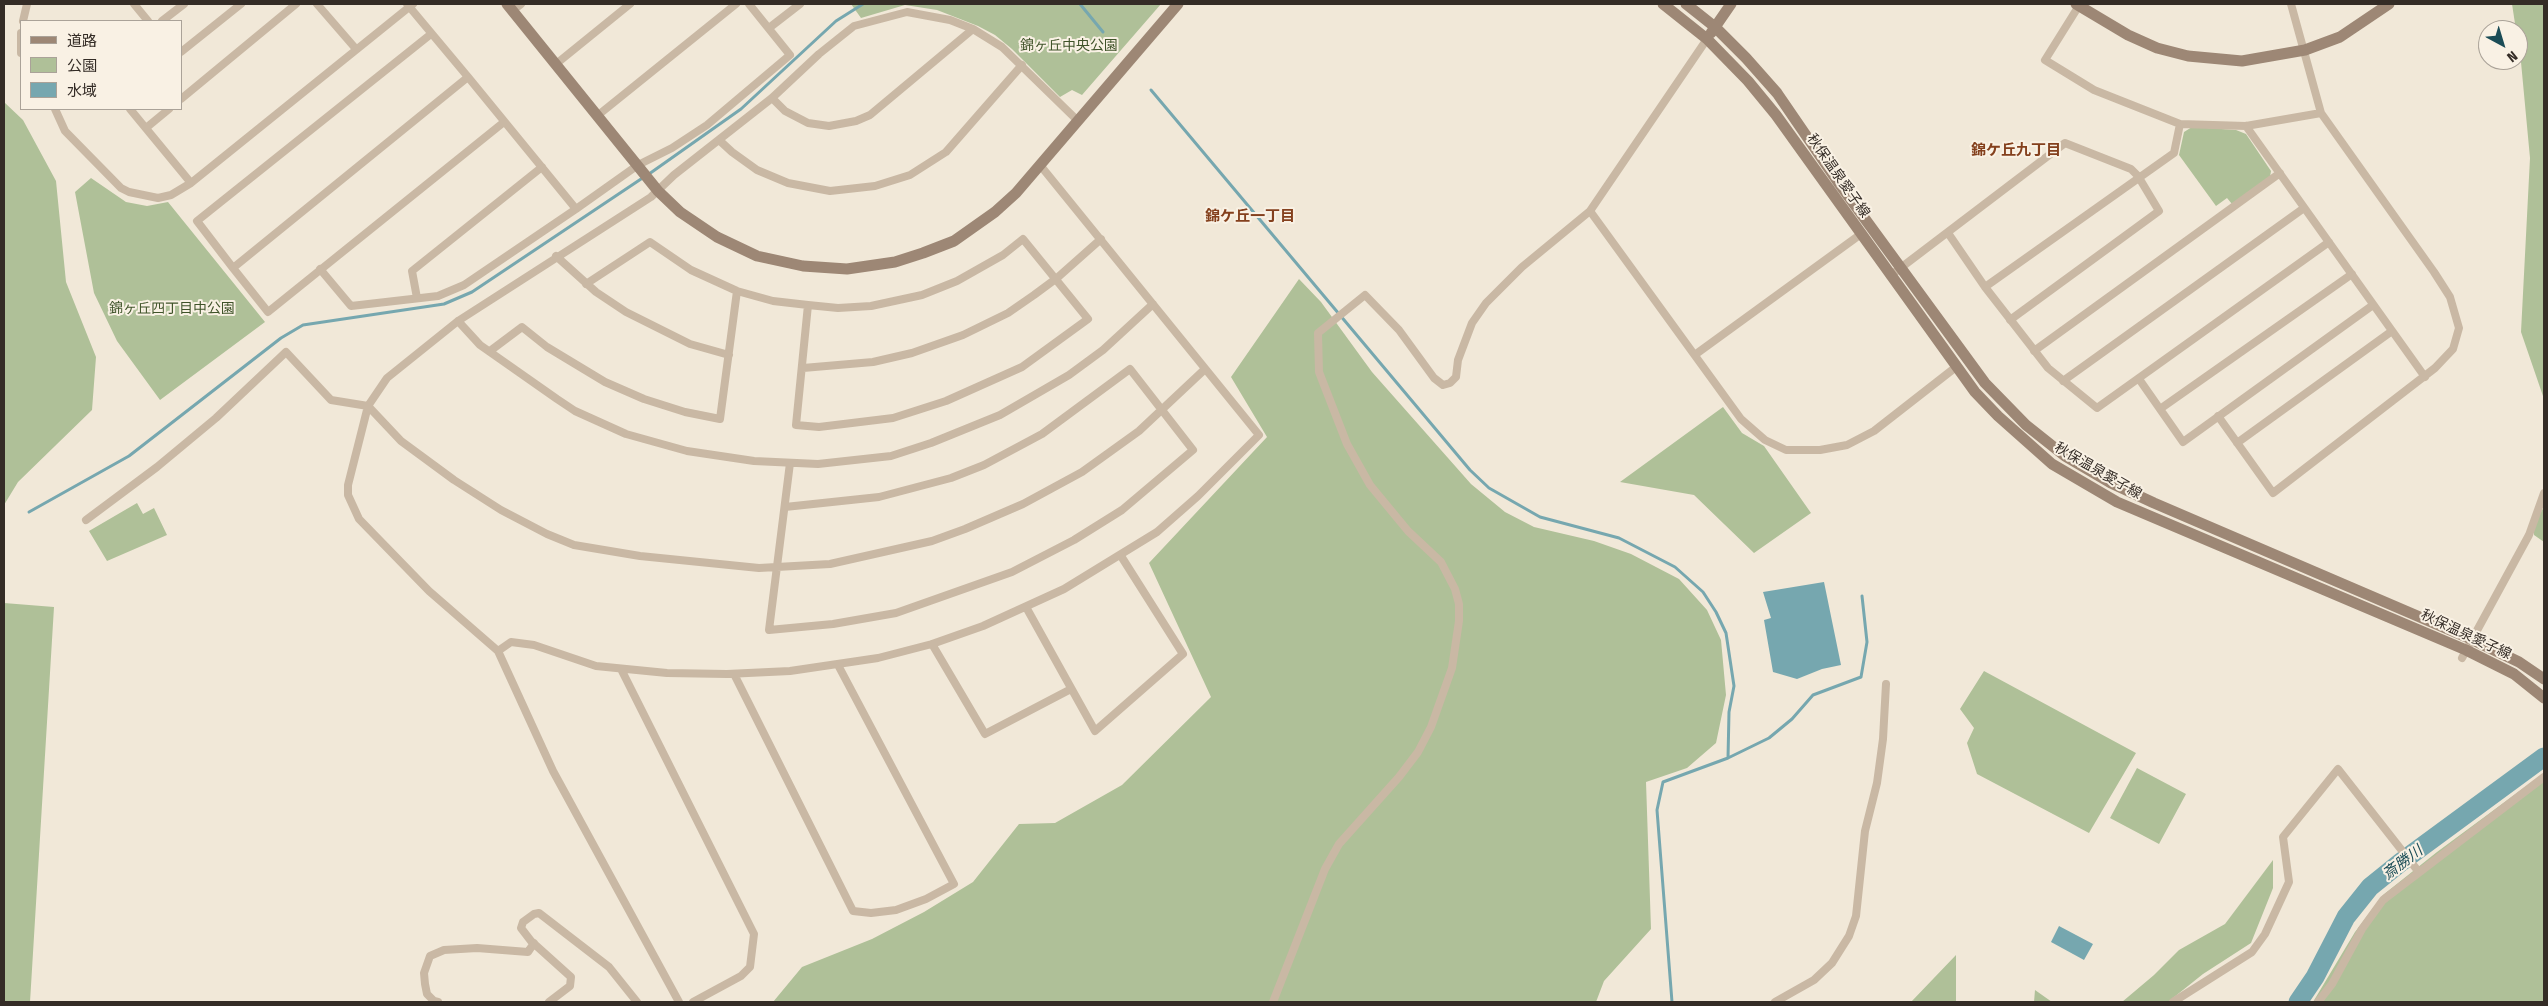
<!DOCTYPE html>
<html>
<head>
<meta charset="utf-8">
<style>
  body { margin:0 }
  #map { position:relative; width:2548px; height:1006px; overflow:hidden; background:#f1e8d8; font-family:"Fira Sans Condensed","Noto Sans JP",sans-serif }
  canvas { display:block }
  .frame { position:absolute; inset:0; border:5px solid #342c26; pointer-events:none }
  .legend { position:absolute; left:20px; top:20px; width:162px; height:90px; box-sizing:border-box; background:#f9f1e4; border:1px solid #aaa298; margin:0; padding:6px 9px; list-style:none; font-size:15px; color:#342c26 }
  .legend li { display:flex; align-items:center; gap:10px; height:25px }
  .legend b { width:25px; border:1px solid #aaa298 }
  .north { position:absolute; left:2478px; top:20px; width:50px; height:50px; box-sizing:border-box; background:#f9f1e4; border:1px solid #aaa298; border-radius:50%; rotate:141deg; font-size:14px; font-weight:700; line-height:20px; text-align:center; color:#342c26 }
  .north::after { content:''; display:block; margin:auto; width:18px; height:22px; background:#1b4c56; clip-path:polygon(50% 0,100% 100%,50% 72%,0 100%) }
</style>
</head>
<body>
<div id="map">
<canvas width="2548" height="1006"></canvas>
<div class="frame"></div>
<ul class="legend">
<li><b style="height:6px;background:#9d8775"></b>道路</li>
<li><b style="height:14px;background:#afc098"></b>公園</li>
<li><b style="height:14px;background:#76a7af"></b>水域</li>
</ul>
<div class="north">N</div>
</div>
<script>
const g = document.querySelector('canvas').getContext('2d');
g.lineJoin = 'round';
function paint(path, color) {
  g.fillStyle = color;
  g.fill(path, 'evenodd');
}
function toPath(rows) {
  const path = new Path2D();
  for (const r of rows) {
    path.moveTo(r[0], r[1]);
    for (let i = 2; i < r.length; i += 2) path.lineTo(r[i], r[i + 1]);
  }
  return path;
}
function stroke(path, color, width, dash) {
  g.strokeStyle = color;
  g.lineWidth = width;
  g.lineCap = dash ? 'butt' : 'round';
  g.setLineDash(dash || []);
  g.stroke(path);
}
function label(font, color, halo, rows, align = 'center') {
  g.font = font + ' "Fira Sans Condensed","Noto Sans JP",sans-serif';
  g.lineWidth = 4;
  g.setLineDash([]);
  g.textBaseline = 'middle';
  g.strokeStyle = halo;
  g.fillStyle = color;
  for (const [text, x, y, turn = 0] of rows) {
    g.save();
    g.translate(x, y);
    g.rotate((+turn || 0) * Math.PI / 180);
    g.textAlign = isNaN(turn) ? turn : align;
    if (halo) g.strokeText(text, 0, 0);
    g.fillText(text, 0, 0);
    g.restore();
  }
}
paint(toPath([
  [851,4,1161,4,1082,95,1072,90,1060,97,1012,49,995,35,978,26,937,10,905,5,861,18],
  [2512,4,2544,4,2544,409,2544,399,2521,332,2530,158,2518,30,2516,30],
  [4,102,23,120,56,181,66,282,96,357,92,410,18,482,4,505],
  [2192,127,2236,130,2246,134,2271,171,2270,177,2232,204,2227,198,2216,206,2179,155,2184,132],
  [91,178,126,202,147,206,168,202,265,322,160,400,117,341,94,293,75,192],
  [1299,279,1321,302,1372,372,1471,484,1505,512,1534,527,1594,541,1631,554,1679,579,1707,610,1721,640,1726,695,1716,743,1687,768,1646,782,1651,929,1604,981,1596,1002,773,1002,802,967,872,939,924,912,973,882,1019,824,1055,823,1122,785,1211,697,1149,563,1267,437,1231,377],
  [1723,407,1742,433,1764,446,1811,513,1754,553,1694,495,1620,482],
  [137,503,143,514,154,508,167,535,107,561,89,531],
  [2544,507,2544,542,2534,535,2534,523],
  [4,603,54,607,30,1002,4,1002],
  [1984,671,2136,753,2089,833,1977,774,1967,743,1974,728,1960,709],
  [2137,768,2186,794,2159,844,2110,818],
  [2544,773,2544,1002,2313,1002,2355,932,2383,895,2437,852],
  [2273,860,2273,888,2251,943,2203,974,2168,1002,2122,1002,2154,975,2179,950,2225,924],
  [1956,955,1956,1002,1911,1002],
  [2035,990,2052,1002,2034,1002]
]), '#afc098');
paint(toPath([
  [1824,582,1841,665,1822,669,1797,679,1773,672,1764,620,1771,618,1763,592],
  [2059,926,2093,944,2084,960,2051,942]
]), '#76a7af');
stroke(toPath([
  [1080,4,1103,32],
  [1151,90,1470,470,1489,488,1540,517,1619,538,1675,567,1703,592,1716,612,1726,633,1734,686,1729,712,1728,758,1663,782,1657,810,1672,1002],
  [649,174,741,109,836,21,863,4],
  [29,512,129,456,281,338,303,325,444,304,472,292,644,177],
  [1728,758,1769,738,1792,719,1813,695,1861,677,1867,642,1862,596]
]), '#76a7af', 3);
stroke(toPath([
  [2298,1002,2315,977,2346,917,2370,887,2401,862,2544,757]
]), '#76a7af', 19);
stroke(toPath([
  [134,4,148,21],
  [317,4,356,49],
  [407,4,468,77],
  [2080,4,2045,60,2094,90,2180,124,2246,126,2321,113],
  [512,11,521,4],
  [23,21,27,4],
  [162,21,184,4],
  [769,28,800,4],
  [21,33,21,53],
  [1707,39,1590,211,1741,419,1765,440,1786,450,1820,450,1847,445,1874,431,1956,367],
  [181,52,241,4],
  [556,64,630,4],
  [772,98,785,111,808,123,829,126,856,121,870,115,973,29],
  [181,99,296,4],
  [55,109,65,131,121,188,129,192,158,198,171,195,191,183,413,4],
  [130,109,191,183],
  [597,116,736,4],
  [504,122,268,312,233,268,468,77,576,209,638,165,672,148,707,125,790,55,749,4],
  [2246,126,2425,377],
  [146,128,169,109],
  [719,140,732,152,757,170,788,183,830,191,875,186,910,175,946,152,1022,65],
  [1948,233,1985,287,2048,368,2097,408,2329,242],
  [556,256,596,292,626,312,690,344,729,355],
  [233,268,197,221,431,34],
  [320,269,351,306,438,296,464,285,576,209],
  [1890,276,2065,143,2131,169,2138,176,2159,211,2010,320],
  [586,284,650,242,691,270,737,291,773,301,808,305,838,308,871,306,922,295,957,281,1003,255,1023,239,1088,319,1022,367,946,401,893,418,819,427,796,425,808,305],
  [1985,287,2174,153,2180,124],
  [417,298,412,271,542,167],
  [458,321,480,345,557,399,575,411,626,434,687,451,754,461,818,464,891,456,931,443,1000,415,1069,375,1103,350,1153,304],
  [490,351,522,327,547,347,605,382,644,399,685,412,720,419,737,291],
  [2034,351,2280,173],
  [1696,354,1861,234],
  [803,368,873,362,912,353,963,335,1008,313,1034,295,1057,278,1101,239],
  [2139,379,2183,442,2373,305],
  [2063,381,2304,208],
  [2160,409,2352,274],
  [2218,416,2273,493,2435,368,2453,349,2459,328,2450,297,2434,272,2321,113,2291,4],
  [2237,443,2392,331],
  [785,507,879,497,951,478,984,465,1042,434,1130,369,1193,450,1122,510,1074,540,1012,572,896,613,833,624,769,630,790,463],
  [86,520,157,467,216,418,286,352,331,400,368,406,401,441,454,480,501,510,547,534,574,545,640,556,759,568,830,564,932,541,965,529,1023,504,1082,472,1139,431,1204,370],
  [1026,607,1095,731,1183,654,1121,556],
  [932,644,985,734,1071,689],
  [498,651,511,642,534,645,596,666,667,673,727,674,790,671,878,658,932,644,983,626,1064,589,1157,532,1198,496,1259,435,1040,165],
  [2462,658,2529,535,2544,493],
  [621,669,754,934,750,967,741,976,693,1002],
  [734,674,853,911,871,913,896,910,926,899,954,884,838,665],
  [438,1002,434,1001,427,994,425,984,424,973,430,956,444,950,477,948,528,952,534,943],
  [549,1002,570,986,571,977,531,941,521,928,523,922,534,914,539,913,609,967,637,1002],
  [679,1002,553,771,498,651,429,591,359,519,348,495,348,485,368,406,387,378,458,321,651,197,674,175,772,98,819,54,854,26,907,12,950,20,973,29,1002,47,1078,121],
  [1273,1002,1325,869,1339,844,1399,777,1418,752,1431,727,1452,668,1459,621,1459,604,1455,589,1441,562,1408,531,1370,485,1347,444,1319,372,1318,333,1365,295,1399,330,1434,378,1443,385,1450,383,1456,377,1458,360,1472,323,1486,303,1522,267,1590,211],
  [1775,1002,1814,980,1832,963,1849,936,1856,916,1865,831,1877,783,1883,739,1886,684],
  [2173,1002,2252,952,2265,934,2289,882,2283,837,2338,769,2418,871],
  [2318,1002,2332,984,2362,929,2383,900,2544,777]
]), '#c9b8a4', 8);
stroke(toPath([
  [507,4,658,191,680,212,717,237,757,256,803,266,847,269,895,262,923,253,954,241,995,212,1016,193,1178,4],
  [1663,4,1707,39,1748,81,1776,115,1975,392,1998,416,2052,464,2117,502,2466,650,2514,674,2544,698],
  [1686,4,1715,27,1746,58,1777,93,1838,182,1985,383,2026,425,2065,456,2111,483,2154,503,2471,639,2519,662,2544,679],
  [2076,4,2128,35,2157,48,2188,56,2242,61,2305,50,2340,37,2389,4],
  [1711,33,1731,4]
]), '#9d8775', 11);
label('14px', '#3f5329', '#f9f1e4', [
  ["錦ヶ丘中央公園",1069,46],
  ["錦ヶ丘四丁目中公園",172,309]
]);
label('14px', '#342c26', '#f9f1e4', [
  ["秋保温泉愛子線",1838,176,55],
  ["秋保温泉愛子線",2098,471,30],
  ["秋保温泉愛子線",2466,635,25]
]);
label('bold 15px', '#84401d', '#f9f1e4', [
  ["錦ケ丘九丁目",2016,151],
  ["錦ケ丘一丁目",1250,217]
]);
label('italic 15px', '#1b4c56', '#f9f1e4', [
  ["斎勝川",2403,863,-37]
]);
</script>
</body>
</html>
